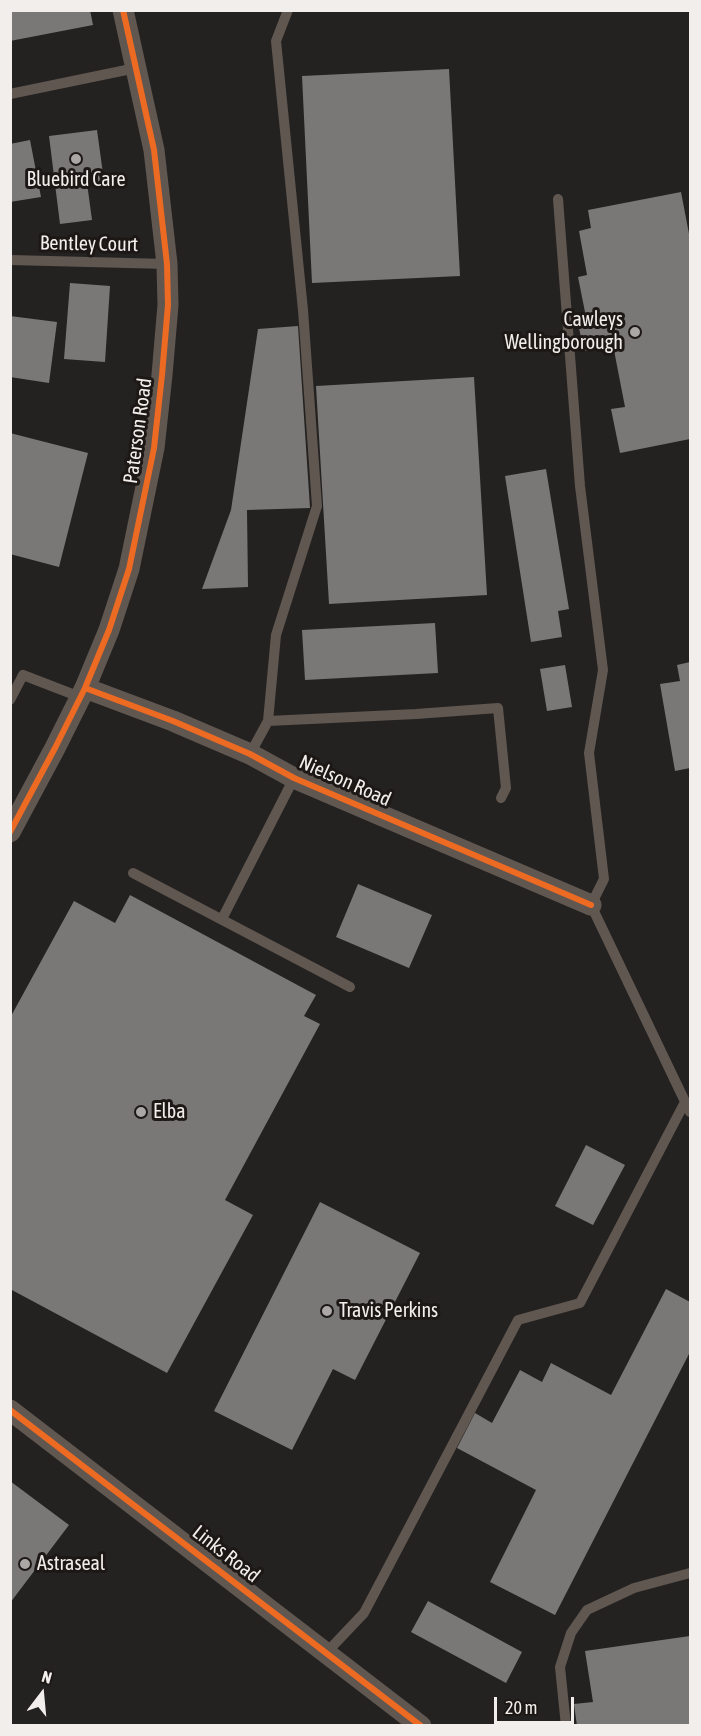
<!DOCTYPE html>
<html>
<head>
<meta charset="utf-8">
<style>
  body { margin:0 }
  #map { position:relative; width:701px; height:1736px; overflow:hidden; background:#242220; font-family:"Asap Condensed",sans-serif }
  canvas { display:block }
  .frame { position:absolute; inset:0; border:12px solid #f2eeec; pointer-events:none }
  .north { position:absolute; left:12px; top:1664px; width:60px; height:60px; -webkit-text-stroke:4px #1d1815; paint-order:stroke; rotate:16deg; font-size:16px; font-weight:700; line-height:24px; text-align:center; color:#f2eeec }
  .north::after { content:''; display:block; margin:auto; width:21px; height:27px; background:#f2eeec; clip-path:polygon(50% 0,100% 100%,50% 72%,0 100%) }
  .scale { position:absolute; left:494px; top:1697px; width:80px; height:27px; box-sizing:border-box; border:3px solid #f2eeec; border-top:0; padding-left:8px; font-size:18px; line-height:21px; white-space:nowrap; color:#f2eeec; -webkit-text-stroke:4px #1d1815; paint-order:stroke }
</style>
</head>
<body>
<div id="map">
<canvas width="701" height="1736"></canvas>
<div class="frame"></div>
<div class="north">N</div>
<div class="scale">20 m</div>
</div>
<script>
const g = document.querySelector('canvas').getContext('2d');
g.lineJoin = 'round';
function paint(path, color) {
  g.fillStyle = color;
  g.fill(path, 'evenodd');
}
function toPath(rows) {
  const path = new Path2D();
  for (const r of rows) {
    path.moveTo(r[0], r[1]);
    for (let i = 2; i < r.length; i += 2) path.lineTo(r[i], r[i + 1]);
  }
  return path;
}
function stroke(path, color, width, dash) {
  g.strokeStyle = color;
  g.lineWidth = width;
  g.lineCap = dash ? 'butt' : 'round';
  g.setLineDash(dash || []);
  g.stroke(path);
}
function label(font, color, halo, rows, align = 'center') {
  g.font = font + ' "Asap Condensed",sans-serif';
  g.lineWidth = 6;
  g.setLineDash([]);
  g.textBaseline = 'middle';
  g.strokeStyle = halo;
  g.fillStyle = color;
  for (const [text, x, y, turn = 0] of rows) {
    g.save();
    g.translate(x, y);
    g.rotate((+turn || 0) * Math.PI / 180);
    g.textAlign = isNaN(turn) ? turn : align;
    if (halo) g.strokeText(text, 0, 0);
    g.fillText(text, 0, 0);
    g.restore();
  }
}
paint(toPath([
  [10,10,90,10,93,25,10,41],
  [449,69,460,276,312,283,302,76],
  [97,130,104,181,87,183,92,220,60,224,49,136],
  [30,140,41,197,10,202,10,144],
  [681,192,690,239,690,439,620,453,611,409,625,407,613,345,584,351,577,319,586,317,578,277,587,275,579,231,591,228,588,210],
  [70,283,110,286,105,362,64,359],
  [10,316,57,322,49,383,10,377],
  [298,326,310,508,247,510,248,587,202,589,231,510,258,329],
  [474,377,487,595,329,604,316,386],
  [10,433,88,453,59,567,10,554],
  [546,469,569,609,558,611,562,637,531,642,505,476],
  [435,623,438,673,305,680,302,630],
  [690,662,690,768,675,771,660,684,680,681,677,665],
  [565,665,572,707,547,711,540,669],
  [358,884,432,915,409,968,336,937],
  [130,895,316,995,304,1016,320,1024,225,1200,253,1215,167,1373,10,1289,10,1018,74,901,115,923],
  [586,1145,625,1165,593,1225,555,1206],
  [320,1202,420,1253,355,1380,333,1369,292,1450,214,1411],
  [666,1289,690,1302,690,1352,555,1615,490,1582,536,1490,457,1448,475,1413,492,1423,520,1370,542,1382,551,1363,611,1395],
  [10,1481,69,1525,10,1603],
  [428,1601,522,1652,506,1683,411,1632],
  [690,1636,690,1726,577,1726,574,1704,593,1702,585,1651]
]), '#7a7877');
stroke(toPath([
  [10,94,136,68],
  [558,199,580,486,603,670,589,753,604,879,591,905,690,1112],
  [10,260,167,264],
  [10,700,23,675,80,697],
  [268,721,416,714,498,708,506,788,501,798],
  [250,754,268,721,276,635,317,506,303,310,276,41,288,10],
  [133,873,350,987],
  [222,919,294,778],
  [327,1652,364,1613,518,1320,580,1303,685,1102],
  [566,1726,560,1667,571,1633,587,1610,634,1588,690,1573]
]), '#615751', 10);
stroke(toPath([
  [85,688,173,721,250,754,294,778,591,905],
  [10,832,55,748,85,688,109,630,129,569,154,448,162,375,168,305,167,264,154,150,123,10],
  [10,1410,421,1726]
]), '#615751', 21);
stroke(toPath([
  [85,688,173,721,250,754,294,778,591,905],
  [10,832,55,748,85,688,109,630,129,569,154,448,162,375,168,305,167,264,154,150,123,10],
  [10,1410,421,1726]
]), '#ed6a23', 6);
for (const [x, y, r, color] of [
  [76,159,6,"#aaa7a5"],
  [635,332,6,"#aaa7a5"],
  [141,1112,6,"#aaa7a5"],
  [327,1311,6,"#aaa7a5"],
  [25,1564,6,"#aaa7a5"]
]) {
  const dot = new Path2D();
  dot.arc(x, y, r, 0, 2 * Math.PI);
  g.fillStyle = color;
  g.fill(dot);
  stroke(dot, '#1d1815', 2);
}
label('20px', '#f2eeec', '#1d1815', [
  ["Bluebird Care",76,180,"center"],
  ["Cawleys",623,320,"right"],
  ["Wellingborough",623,343,"right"],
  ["Elba",153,1112],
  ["Travis Perkins",339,1311],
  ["Astraseal",37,1564]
], 'left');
label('20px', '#f2eeec', '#1d1815', [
  ["Bentley Court",89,244,1],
  ["Paterson Road",138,431,-82],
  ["Nielson Road",345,781,24],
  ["Links Road",226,1554,38]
]);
</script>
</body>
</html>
